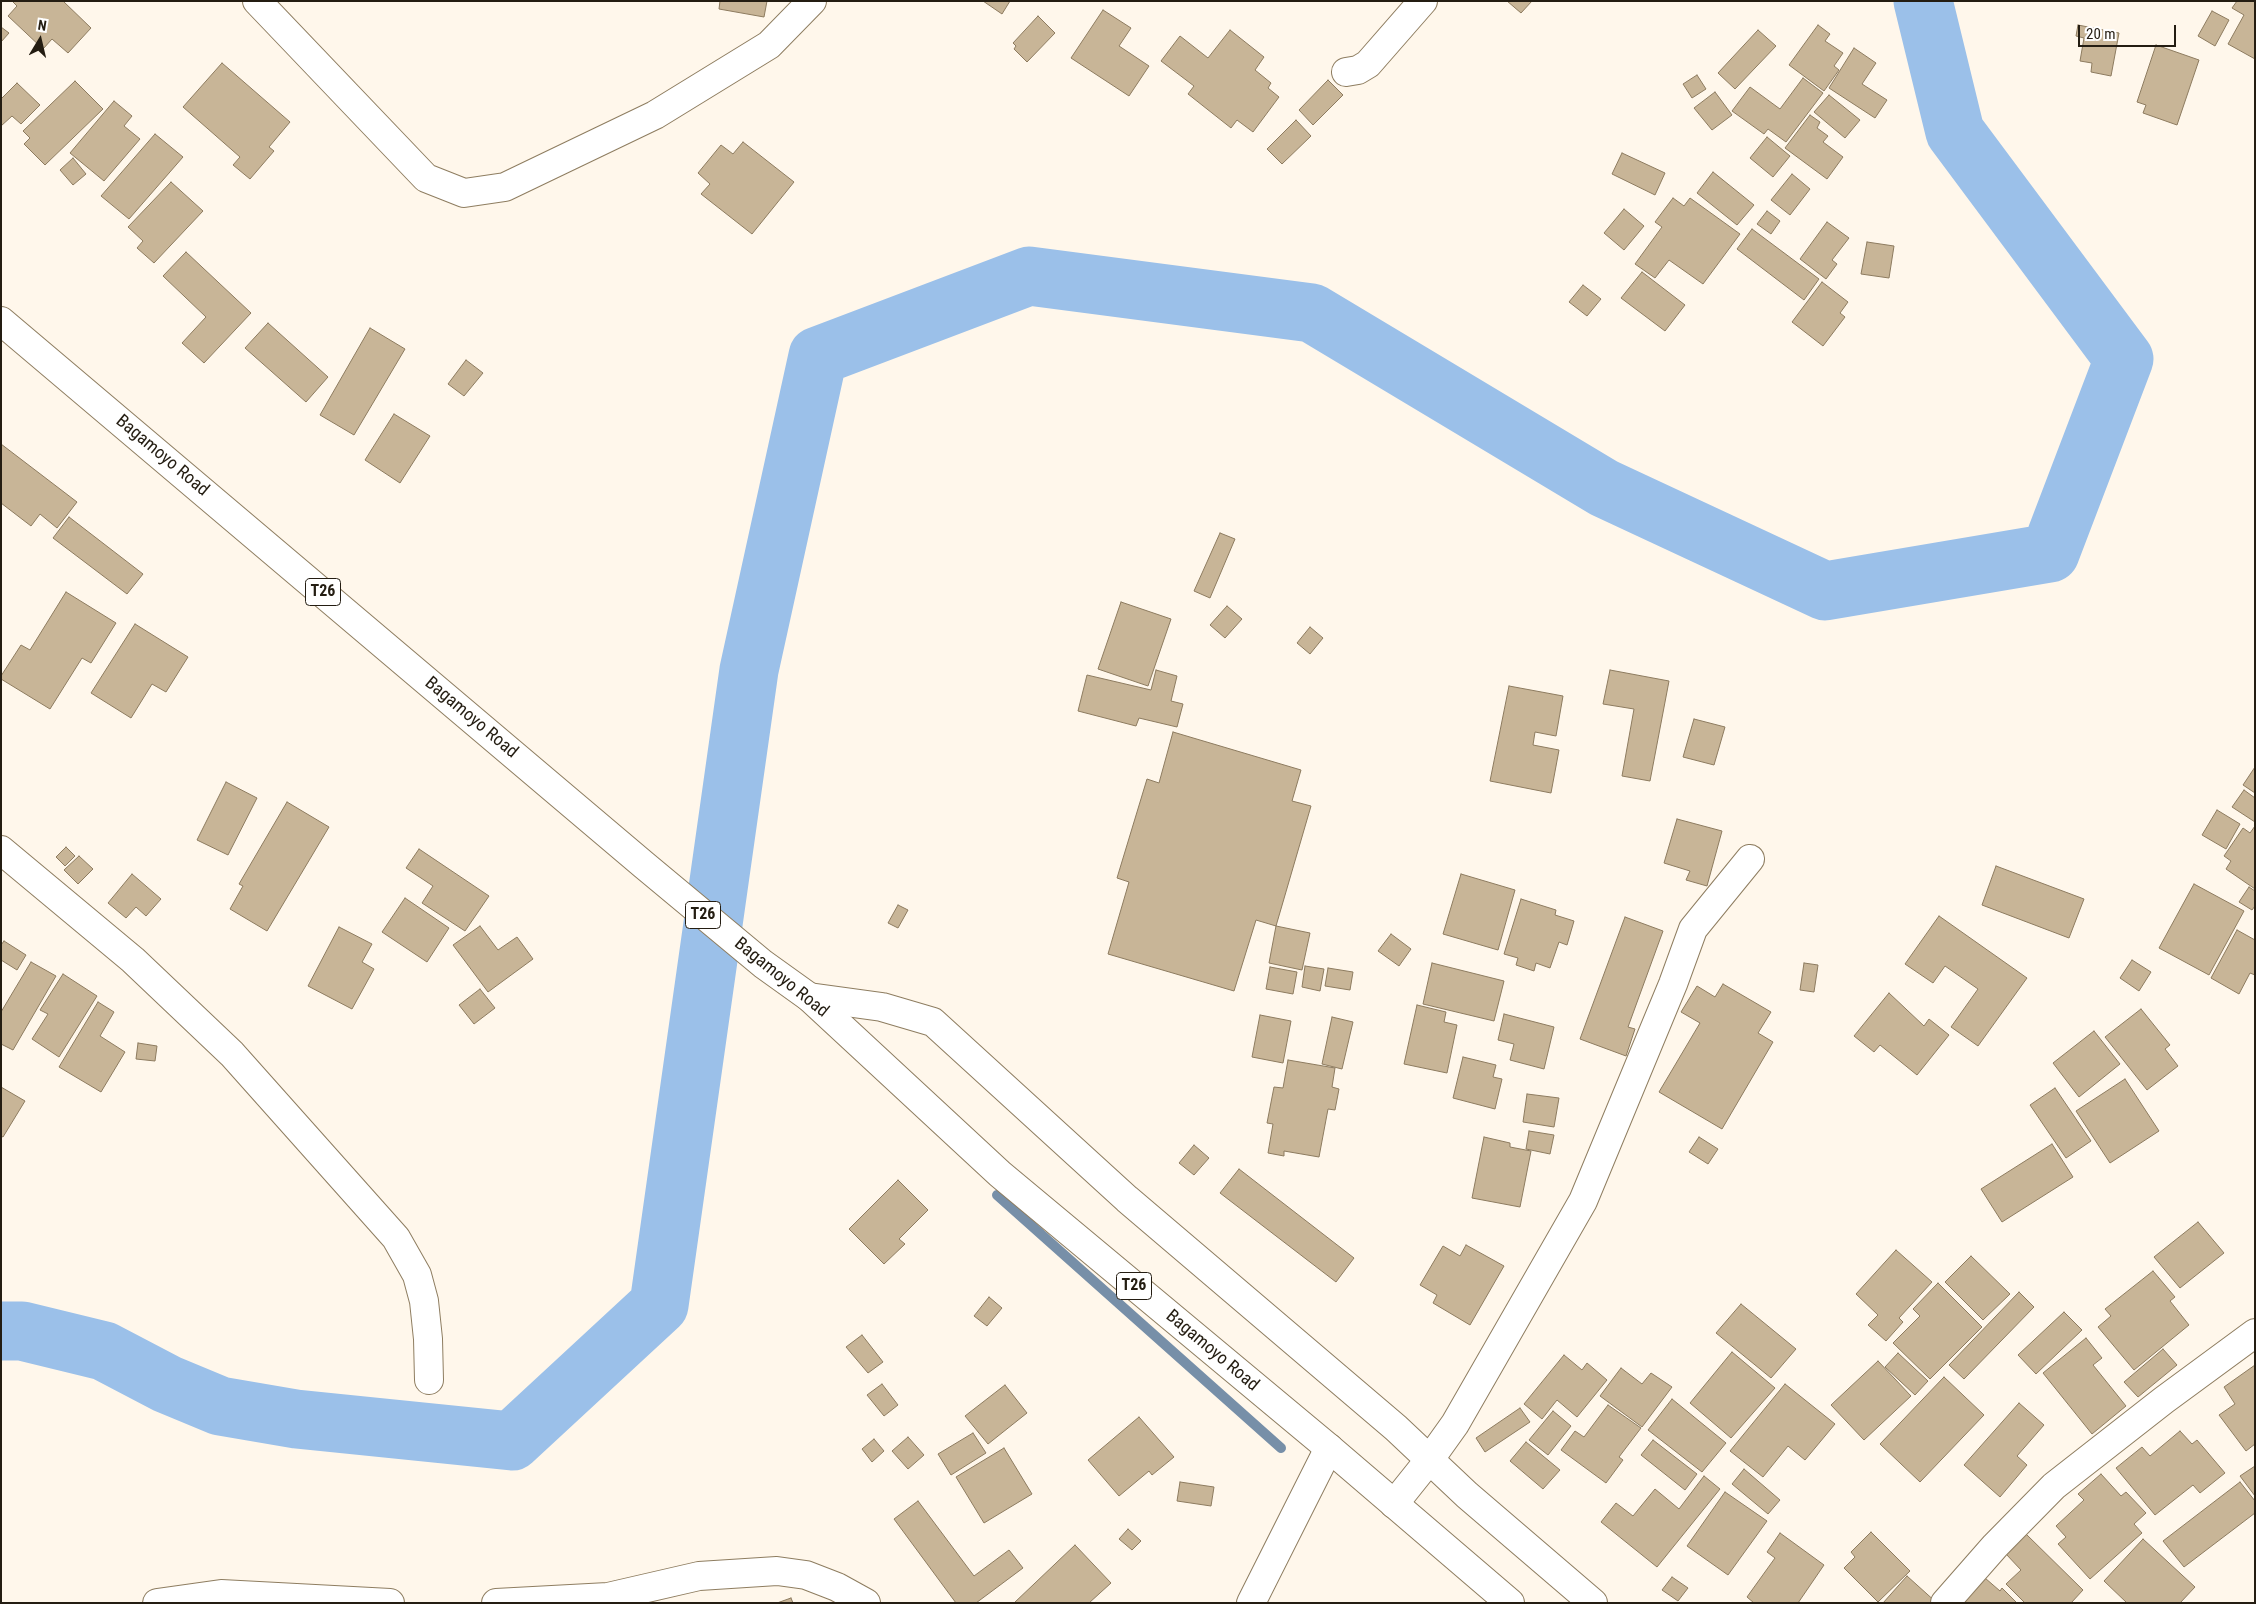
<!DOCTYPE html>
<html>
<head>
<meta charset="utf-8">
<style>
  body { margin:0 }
  #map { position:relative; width:2256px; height:1604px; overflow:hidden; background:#fff7eb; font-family:"Roboto Condensed",sans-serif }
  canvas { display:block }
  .frame { position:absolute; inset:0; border:2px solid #241d12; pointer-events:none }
  .north { position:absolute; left:15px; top:15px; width:50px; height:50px; -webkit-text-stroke:4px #fff; paint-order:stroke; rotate:9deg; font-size:14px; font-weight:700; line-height:20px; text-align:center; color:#241d12 }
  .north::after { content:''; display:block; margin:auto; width:18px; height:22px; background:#241d12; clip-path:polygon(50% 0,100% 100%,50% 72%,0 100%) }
  .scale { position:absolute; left:2078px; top:25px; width:98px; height:22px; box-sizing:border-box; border:2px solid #241d12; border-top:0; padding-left:6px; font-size:15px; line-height:18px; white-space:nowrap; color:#241d12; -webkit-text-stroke:4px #fff; paint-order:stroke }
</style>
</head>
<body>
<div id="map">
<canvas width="2256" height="1604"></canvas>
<div class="frame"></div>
<div class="north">N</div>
<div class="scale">20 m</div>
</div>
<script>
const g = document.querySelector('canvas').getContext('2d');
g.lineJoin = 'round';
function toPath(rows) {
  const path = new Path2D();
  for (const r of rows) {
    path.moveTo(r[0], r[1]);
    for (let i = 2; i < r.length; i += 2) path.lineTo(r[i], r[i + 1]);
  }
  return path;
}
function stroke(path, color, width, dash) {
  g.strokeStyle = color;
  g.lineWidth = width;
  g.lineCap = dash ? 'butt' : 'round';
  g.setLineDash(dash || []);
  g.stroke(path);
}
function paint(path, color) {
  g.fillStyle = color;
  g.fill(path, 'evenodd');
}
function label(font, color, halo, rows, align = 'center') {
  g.font = font + ' "Roboto Condensed",sans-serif';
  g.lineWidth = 5;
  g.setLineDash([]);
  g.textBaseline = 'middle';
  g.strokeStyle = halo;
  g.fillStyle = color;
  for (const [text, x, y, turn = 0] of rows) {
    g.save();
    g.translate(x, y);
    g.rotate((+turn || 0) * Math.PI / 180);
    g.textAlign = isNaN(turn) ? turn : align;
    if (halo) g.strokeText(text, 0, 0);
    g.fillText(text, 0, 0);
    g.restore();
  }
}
stroke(toPath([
  [997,1195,1281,1448]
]), '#778fa8', 10);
stroke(toPath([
  [1,1331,22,1331,104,1351,167,1384,220,1406,296,1419,512,1441,659,1305,749,670,818,356,1029,276,1312,313,1604,488,1825,591,2050,553,2124,359,1955,132,1923,1]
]), '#9bc0e9', 59);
const building = toPath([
  [12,1,63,1,91,28,68,53,52,39,43,49,8,16,17,6,12,1],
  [720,1,767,1,764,17,719,9,720,1],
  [983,1,1010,1,1002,14,983,1],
  [1507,1,1532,1,1521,13,1507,1],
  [2237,1,2255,1,2255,59,2228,44,2244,15,2232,8,2237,1],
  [1103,10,1131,28,1119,46,1149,66,1129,96,1071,58,1103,10],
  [2212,11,2229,20,2215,46,2198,36,2212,11],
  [1038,16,1055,33,1027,62,1014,49,1016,46,1013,43,1038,16],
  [1818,25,1830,34,1825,41,1843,53,1834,66,1839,70,1824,91,1789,65,1818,25],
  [2078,25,2119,33,2111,76,2091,72,2092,63,2080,61,2084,38,2076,36,2078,25],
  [1,27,9,33,1,42,1,27],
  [1230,30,1264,57,1255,70,1271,83,1268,88,1279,97,1253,132,1237,120,1231,128,1188,94,1194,86,1161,61,1180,36,1208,58,1230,30],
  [1758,30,1776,46,1735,89,1718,73,1758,30],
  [2156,45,2199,60,2177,125,2143,113,2146,105,2137,102,2156,45],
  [1854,48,1876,63,1862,84,1887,100,1875,118,1829,88,1854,48],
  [222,63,290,122,269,147,274,151,250,179,233,165,240,157,183,107,222,63],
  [1697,75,1706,89,1692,98,1683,84,1697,75],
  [1803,78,1823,93,1786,142,1768,129,1764,134,1732,111,1750,87,1780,109,1803,78],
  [1328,80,1343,95,1313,125,1299,110,1328,80],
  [75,81,103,109,45,165,24,144,30,138,23,131,75,81],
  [17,83,40,105,21,124,12,116,1,126,1,99,17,83],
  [1715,92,1732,115,1712,130,1694,108,1715,92],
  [1829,95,1860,120,1845,138,1814,112,1829,95],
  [114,101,132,116,124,126,140,139,104,181,70,153,114,101],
  [1810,115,1820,122,1817,128,1828,136,1823,142,1843,157,1827,179,1785,148,1810,115],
  [1296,120,1311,136,1282,164,1267,149,1296,120],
  [155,134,183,157,129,219,101,196,155,134],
  [1767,137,1790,156,1773,177,1750,158,1767,137],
  [743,142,794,182,752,234,701,194,710,184,698,173,721,145,733,154,743,142],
  [1622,153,1665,173,1655,195,1612,174,1622,153],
  [73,158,86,174,73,185,60,170,73,158],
  [1713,172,1754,205,1737,225,1697,193,1713,172],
  [1792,174,1810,189,1790,215,1771,200,1792,174],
  [171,182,203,211,154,263,137,248,143,241,128,227,171,182],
  [1673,198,1684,206,1690,198,1740,234,1703,284,1669,260,1655,278,1635,264,1662,227,1655,222,1673,198],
  [1624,209,1644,226,1624,250,1604,233,1624,209],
  [1767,211,1780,221,1771,234,1757,224,1767,211],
  [1827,222,1849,238,1832,260,1837,264,1826,279,1800,259,1827,222],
  [1752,229,1819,279,1804,300,1737,249,1752,229],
  [1867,242,1894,246,1889,278,1861,274,1867,242],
  [186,252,251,313,204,363,182,343,206,317,163,276,186,252],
  [1642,272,1685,305,1665,331,1621,298,1642,272],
  [1822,282,1848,302,1840,313,1845,317,1823,346,1792,322,1822,282],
  [1583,285,1601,299,1587,316,1569,302,1583,285],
  [268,323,328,377,306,402,245,348,268,323],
  [370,328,405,349,354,435,320,415,370,328],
  [466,360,483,373,464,396,448,384,466,360],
  [394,414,430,436,400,483,365,460,394,414],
  [1,444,77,502,57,528,40,514,31,526,1,503,1,444],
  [69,517,143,574,127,594,53,538,69,517],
  [1220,533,1235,539,1210,598,1194,591,1220,533],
  [66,592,116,623,91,663,82,658,50,709,1,679,1,676,21,645,30,650,66,592],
  [1121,602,1171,619,1148,686,1098,669,1121,602],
  [1227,606,1242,619,1225,638,1210,625,1227,606],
  [135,624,188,657,166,692,152,684,131,718,91,693,135,624],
  [1310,627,1323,638,1310,654,1297,643,1310,627],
  [1156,670,1177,676,1171,701,1183,704,1177,727,1139,718,1136,726,1078,711,1087,675,1151,690,1156,670],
  [1610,670,1669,681,1650,781,1622,776,1634,709,1603,704,1610,670],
  [1509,686,1563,696,1556,736,1535,732,1533,745,1559,750,1551,793,1490,781,1509,686],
  [1694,719,1725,727,1714,765,1683,757,1694,719],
  [1173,732,1301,770,1292,801,1311,806,1276,926,1256,920,1234,991,1108,954,1129,882,1117,878,1147,779,1159,783,1173,732],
  [2255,767,2255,793,2243,785,2255,767],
  [226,782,257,798,228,855,197,840,226,782],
  [2244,790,2255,798,2255,822,2232,807,2244,790],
  [287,802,329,827,267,931,230,909,243,886,239,884,287,802],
  [2217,810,2240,824,2226,849,2202,835,2217,810],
  [1677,819,1722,831,1707,886,1686,880,1690,871,1664,863,1677,819],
  [2255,826,2255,889,2226,869,2231,861,2224,856,2243,828,2250,833,2255,826],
  [66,847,75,856,65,866,56,857,66,847],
  [419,849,489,896,465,931,422,903,433,886,406,868,419,849],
  [79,856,93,869,78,884,64,870,79,856],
  [1996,866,2084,899,2069,938,1982,905,1996,866],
  [132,874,161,899,146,916,136,907,126,918,108,903,132,874],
  [1461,874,1515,890,1498,950,1443,934,1461,874],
  [2194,884,2244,911,2209,975,2159,948,2194,884],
  [2249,887,2255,891,2255,906,2252,910,2239,902,2249,887],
  [405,898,449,928,427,962,382,932,405,898],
  [1521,899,1556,910,1555,915,1574,921,1567,945,1559,942,1550,968,1536,963,1534,971,1516,965,1518,958,1504,954,1521,899],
  [898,905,908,910,898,928,888,923,898,905],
  [1939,916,2027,978,1978,1046,1951,1027,1978,989,1945,966,1933,983,1905,964,1939,916],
  [1625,917,1663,931,1628,1027,1635,1029,1626,1056,1580,1039,1625,917],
  [480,926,498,950,517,937,533,959,488,992,453,945,480,926],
  [1276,926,1310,933,1302,970,1269,963,1276,926],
  [339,927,372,944,362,962,374,969,352,1009,308,986,339,927],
  [2237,930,2255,940,2255,975,2250,973,2239,994,2211,978,2237,930],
  [1391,934,1411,949,1399,966,1378,951,1391,934],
  [4,941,26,955,17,970,1,960,1,945,4,941],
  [2132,960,2151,972,2139,991,2120,978,2132,960],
  [31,962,56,976,13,1050,1,1044,1,1012,31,962],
  [1432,963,1504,981,1494,1021,1423,1004,1432,963],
  [1804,963,1818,965,1814,992,1800,990,1804,963],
  [1305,966,1324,969,1320,991,1302,987,1305,966],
  [1270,967,1297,972,1293,994,1266,989,1270,967],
  [1328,968,1353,972,1350,990,1325,986,1328,968],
  [63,974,97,996,59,1057,32,1039,48,1014,40,1010,63,974],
  [1723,984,1771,1012,1758,1033,1773,1042,1722,1129,1659,1092,1700,1023,1681,1012,1697,986,1715,997,1723,984],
  [480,989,495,1008,474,1024,459,1005,480,989],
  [1889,993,1924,1026,1929,1019,1949,1035,1917,1075,1880,1045,1874,1052,1854,1036,1889,993],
  [98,1002,114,1012,100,1036,125,1052,101,1092,59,1067,98,1002],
  [1417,1005,1446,1012,1444,1022,1457,1025,1447,1073,1404,1064,1417,1005],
  [2141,1009,2170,1045,2165,1049,2178,1066,2147,1090,2105,1037,2141,1009],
  [1504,1014,1554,1027,1544,1069,1510,1060,1514,1044,1498,1040,1504,1014],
  [1260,1015,1291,1021,1283,1063,1252,1057,1260,1015],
  [1332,1017,1353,1022,1342,1069,1322,1064,1332,1017],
  [2094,1031,2120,1064,2079,1097,2053,1063,2094,1031],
  [138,1043,157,1046,155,1061,136,1059,138,1043],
  [1463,1057,1496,1065,1493,1077,1502,1079,1495,1109,1453,1098,1463,1057],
  [1288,1060,1335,1068,1332,1087,1339,1089,1335,1110,1328,1109,1319,1157,1284,1151,1284,1156,1268,1153,1273,1124,1267,1123,1274,1087,1283,1088,1288,1060],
  [2125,1079,2159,1131,2110,1163,2076,1111,2125,1079],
  [1,1087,25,1101,3,1137,1,1136,1,1087],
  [2055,1088,2091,1141,2066,1158,2030,1105,2055,1088],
  [1527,1094,1559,1098,1554,1127,1523,1122,1527,1094],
  [1529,1131,1554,1135,1550,1154,1526,1149,1529,1131],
  [1484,1137,1510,1143,1510,1147,1531,1151,1520,1207,1472,1198,1484,1137],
  [1699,1137,1718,1149,1708,1164,1689,1152,1699,1137],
  [2052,1144,2073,1177,2002,1222,1981,1189,2052,1144],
  [1194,1145,1209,1158,1194,1175,1179,1163,1194,1145],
  [1239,1169,1354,1258,1336,1282,1220,1193,1239,1169],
  [898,1180,928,1210,899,1239,905,1244,884,1264,849,1229,898,1180],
  [2198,1222,2224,1253,2180,1288,2154,1257,2198,1222],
  [1466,1245,1504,1266,1470,1325,1433,1303,1437,1295,1420,1285,1443,1246,1460,1256,1466,1245],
  [1896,1250,1932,1282,1899,1318,1903,1322,1886,1341,1868,1325,1878,1315,1856,1294,1896,1250],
  [1971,1256,2010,1294,1983,1320,1945,1282,1971,1256],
  [2153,1271,2175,1297,2170,1301,2189,1325,2134,1370,2098,1327,2111,1316,2105,1309,2153,1271],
  [1938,1283,1982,1327,1930,1379,1893,1343,1920,1316,1913,1309,1938,1283],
  [2019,1292,2034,1307,1964,1379,1949,1365,2019,1292],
  [989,1297,1002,1308,987,1326,974,1316,989,1297],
  [1741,1304,1796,1349,1771,1378,1716,1333,1741,1304],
  [2064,1312,2082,1330,2036,1374,2018,1355,2064,1312],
  [862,1335,883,1362,868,1373,846,1347,862,1335],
  [2086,1338,2102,1358,2093,1365,2126,1406,2092,1434,2043,1373,2086,1338],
  [2163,1349,2177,1365,2138,1397,2124,1382,2163,1349],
  [1732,1352,1775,1388,1731,1438,1690,1403,1732,1352],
  [1898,1353,1928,1381,1915,1395,1885,1367,1898,1353],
  [1564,1355,1582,1370,1587,1363,1607,1380,1577,1417,1557,1400,1542,1419,1524,1404,1564,1355],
  [1878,1361,1911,1396,1864,1440,1831,1405,1878,1361],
  [2255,1365,2255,1444,2246,1451,2219,1415,2235,1404,2224,1387,2255,1365],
  [1621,1368,1642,1384,1651,1373,1672,1387,1642,1427,1600,1396,1621,1368],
  [1944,1377,1984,1415,1920,1482,1880,1444,1944,1377],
  [882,1384,898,1405,884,1416,867,1395,882,1384],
  [1785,1384,1835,1424,1805,1460,1788,1446,1763,1477,1730,1451,1785,1384],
  [1005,1385,1027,1413,988,1444,965,1416,1005,1385],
  [1672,1399,1726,1443,1702,1472,1648,1430,1672,1399],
  [2019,1403,2044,1425,2017,1456,2027,1465,2000,1497,1964,1465,2019,1403],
  [1608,1405,1641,1428,1619,1457,1623,1460,1606,1483,1561,1450,1575,1431,1584,1437,1608,1405],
  [1520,1408,1530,1422,1485,1452,1476,1438,1520,1408],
  [1553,1411,1571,1426,1548,1455,1529,1440,1553,1411],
  [1139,1417,1174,1457,1152,1475,1149,1471,1119,1496,1088,1460,1139,1417],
  [2180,1431,2192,1444,2197,1440,2225,1473,2200,1493,2193,1485,2155,1515,2116,1468,2142,1447,2150,1456,2180,1431],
  [973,1433,986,1453,951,1475,938,1454,973,1433],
  [908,1437,924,1455,908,1469,892,1451,908,1437],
  [874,1439,884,1451,872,1462,862,1449,874,1439],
  [1653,1440,1697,1474,1685,1490,1641,1455,1653,1440],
  [1526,1442,1560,1470,1543,1489,1510,1461,1526,1442],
  [1004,1448,1032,1494,984,1523,956,1477,1004,1448],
  [2255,1466,2255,1496,2240,1476,2255,1466],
  [1744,1469,1780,1500,1768,1514,1732,1484,1744,1469],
  [2101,1474,2121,1496,2126,1492,2146,1513,2134,1524,2142,1533,2090,1579,2058,1544,2066,1537,2056,1526,2084,1500,2078,1494,2101,1474],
  [1704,1476,1720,1489,1657,1567,1601,1522,1616,1503,1633,1516,1655,1489,1679,1509,1704,1476],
  [1180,1482,1214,1487,1211,1506,1177,1501,1180,1482],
  [2240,1482,2255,1501,2255,1513,2184,1567,2163,1541,2240,1482],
  [1725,1492,1767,1521,1728,1575,1687,1546,1725,1492],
  [918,1501,974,1576,1009,1550,1023,1568,976,1603,956,1603,894,1519,918,1501],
  [1128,1529,1141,1541,1132,1550,1119,1539,1128,1529],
  [1871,1532,1910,1571,1878,1602,1844,1568,1855,1557,1851,1552,1871,1532],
  [1780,1533,1824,1565,1798,1603,1754,1603,1747,1597,1775,1558,1767,1552,1780,1533],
  [2026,1534,2083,1590,2071,1603,2025,1603,2006,1584,2021,1570,2006,1554,2026,1534],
  [2143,1539,2195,1587,2180,1603,2127,1603,2104,1581,2143,1539],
  [1075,1545,1111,1583,1089,1603,1014,1603,1075,1545],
  [1907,1576,1937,1603,1883,1603,1907,1576],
  [1672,1577,1688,1588,1678,1601,1662,1590,1672,1577],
  [1985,1578,2000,1591,2002,1588,2017,1603,1960,1603,1985,1578],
  [791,1598,793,1603,777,1603,791,1598]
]);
paint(building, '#c8b597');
stroke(building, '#8d7b5f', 1);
const minor = toPath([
  [257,1,426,178,464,193,505,187,655,115,769,45,812,1],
  [1346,72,1358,70,1368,64,1423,1],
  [1,850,133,960,232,1054,396,1238,417,1275,424,1301,428,1339,429,1380],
  [809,997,882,1007,933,1022,1127,1199,1396,1428,1467,1495,1593,1603],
  [1394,1504,1430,1459,1455,1424,1583,1201,1673,984,1693,929,1750,859],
  [157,1603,221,1594,390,1603],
  [496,1603,608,1597,699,1576,777,1571,806,1575,837,1587,866,1603],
  [1251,1603,1329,1448],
  [1945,1603,1995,1546,2054,1486,2164,1400,2255,1333]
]);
const highway = toPath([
  [1,321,644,865,763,964,809,997,1000,1174,1329,1448,1510,1603]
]);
stroke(minor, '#8e7d60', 30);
stroke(highway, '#8e7d60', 30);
stroke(minor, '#fff', 28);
stroke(highway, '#fff', 28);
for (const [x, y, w] of [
  [323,592,35],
  [703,915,35],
  [1134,1286,35]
]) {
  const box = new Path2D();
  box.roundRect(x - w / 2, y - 13.5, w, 27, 4);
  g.fillStyle = '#fff';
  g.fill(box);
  stroke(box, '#241d12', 1);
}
label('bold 16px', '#241d12', null, [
  ["T26",323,592],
  ["T26",703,915],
  ["T26",1134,1286]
]);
label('18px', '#241d12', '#fff', [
  ["Bagamoyo Road",162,456,40],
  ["Bagamoyo Road",471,718,40],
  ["Bagamoyo Road",781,978,39],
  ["Bagamoyo Road",1212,1351,40]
]);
</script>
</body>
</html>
